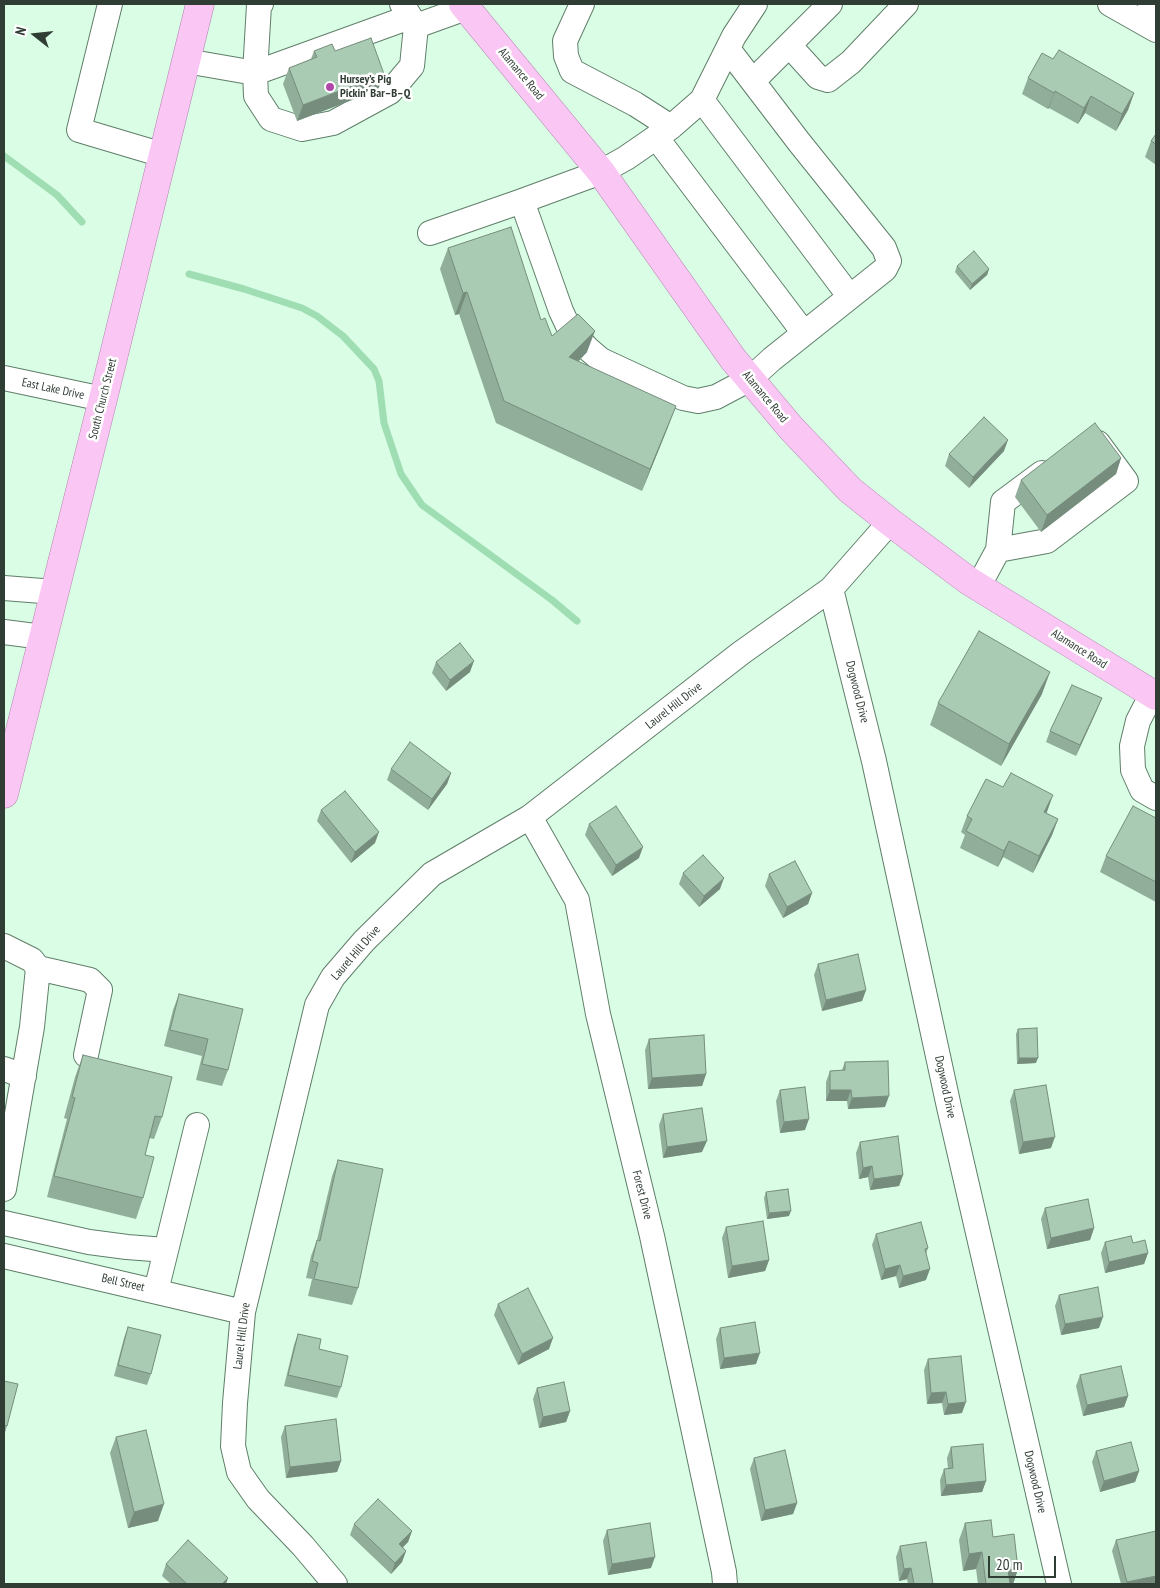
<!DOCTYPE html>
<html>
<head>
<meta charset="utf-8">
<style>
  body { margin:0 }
  #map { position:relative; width:1160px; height:1588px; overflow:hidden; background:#dafde5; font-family:"PT Sans Narrow",sans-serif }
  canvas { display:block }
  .frame { position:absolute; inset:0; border:5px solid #303d34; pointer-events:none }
  .north { position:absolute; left:10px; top:10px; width:50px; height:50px; -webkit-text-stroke:4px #fff; paint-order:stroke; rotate:286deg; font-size:14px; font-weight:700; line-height:20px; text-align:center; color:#303d34 }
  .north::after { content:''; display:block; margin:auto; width:18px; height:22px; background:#303d34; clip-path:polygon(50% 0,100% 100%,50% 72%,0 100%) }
  .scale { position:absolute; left:988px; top:1556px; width:68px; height:22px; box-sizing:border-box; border:2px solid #303d34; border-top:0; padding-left:6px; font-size:15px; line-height:18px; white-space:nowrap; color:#303d34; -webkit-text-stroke:4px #fff; paint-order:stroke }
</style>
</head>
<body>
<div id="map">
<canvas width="1160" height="1588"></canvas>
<div class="frame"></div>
<div class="north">N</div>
<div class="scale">20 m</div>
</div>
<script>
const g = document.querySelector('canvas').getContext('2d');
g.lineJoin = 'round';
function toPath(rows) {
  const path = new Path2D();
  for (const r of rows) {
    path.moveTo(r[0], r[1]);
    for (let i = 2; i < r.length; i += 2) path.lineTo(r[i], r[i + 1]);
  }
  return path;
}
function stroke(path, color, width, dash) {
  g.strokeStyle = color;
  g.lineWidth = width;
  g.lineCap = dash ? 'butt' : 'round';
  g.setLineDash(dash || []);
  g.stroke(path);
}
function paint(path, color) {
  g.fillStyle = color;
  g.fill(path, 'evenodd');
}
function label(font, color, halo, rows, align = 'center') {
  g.font = font + ' "PT Sans Narrow",sans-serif';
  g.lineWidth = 5;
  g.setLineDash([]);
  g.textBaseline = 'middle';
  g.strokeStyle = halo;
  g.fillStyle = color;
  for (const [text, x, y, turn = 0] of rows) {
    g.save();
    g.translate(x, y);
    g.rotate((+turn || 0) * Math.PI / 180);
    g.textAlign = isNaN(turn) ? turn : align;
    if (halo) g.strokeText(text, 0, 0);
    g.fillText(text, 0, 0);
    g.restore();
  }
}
stroke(toPath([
  [4,156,57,195,82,222],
  [189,274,244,289,302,308,317,316,343,336,374,369,379,381,384,423,401,474,422,505,552,600,577,621]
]), '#9fddb3', 7);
const minor = toPath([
  [110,4,79,130,163,155],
  [261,4,259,5,255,73,256,96,271,119,302,129,333,123,390,92,412,66,416,26,402,4],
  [582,4,565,41,566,56,572,71,635,104,671,127,626,158,601,172,522,201,561,311,569,328,587,348,601,360,683,398,698,401,716,397,750,379,772,359,885,269,889,261,884,248,799,142,728,49],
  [830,4,789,45,818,77,828,80,851,62,906,4],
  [1110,4,1156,30],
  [1142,22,1153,4],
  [416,26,466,8],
  [186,61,255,73,410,17],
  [753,81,789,45],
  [702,100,850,297],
  [671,127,702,100,734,36,755,4],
  [656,137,804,333],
  [430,233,522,201],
  [4,378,103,399],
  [998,550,1003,502,1042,473],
  [978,587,998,550,1047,541,1126,481,1098,443],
  [4,588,55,592],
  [831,589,874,761,949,1107,1059,1584],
  [4,632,43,637],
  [1152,694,1138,721,1132,746,1133,770,1142,790,1156,798],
  [530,817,577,900,598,1014,652,1236,724,1572,725,1584],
  [4,946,32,960,38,968,32,1027,4,1189],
  [38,968,90,980,100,990,86,1055],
  [4,1069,24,1076],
  [4,1223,89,1242,127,1247,166,1250],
  [4,1256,243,1312],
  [156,1291,197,1125],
  [335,1584,303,1546,258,1499,239,1472,233,1446,235,1403,243,1312,317,1005,333,977,364,941,432,874,530,817,741,653,831,589,890,522]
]);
const major = toPath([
  [463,4,601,172,733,359,791,428,850,490,890,522,969,581,1156,696],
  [4,794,103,399,200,4]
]);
stroke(minor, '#5f7e69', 26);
stroke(major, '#b17eac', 29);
stroke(minor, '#fff', 24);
stroke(major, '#fac7f4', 28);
paint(toPath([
  [314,51,335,51,378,90,297,121,283,84,289,68,311,59],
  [1053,59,1134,93,1128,110,1116,131,1085,113,1078,124,1049,108,1048,109,1022,94,1028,78],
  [1156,134,1156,165,1145,157,1151,141],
  [448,248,541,320,552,336,587,352,578,362,668,427,642,491,496,423,459,314,455,315,440,269],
  [957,266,989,269,987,275,970,290,955,272],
  [1004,451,969,488,945,466,949,454],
  [1121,458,1116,474,1041,532,1015,497,1021,480],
  [436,662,470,672,446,691,432,673],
  [1042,694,1001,766,930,725,938,703],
  [1097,710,1076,756,1046,742,1050,731],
  [391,769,451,773,447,784,428,810,387,780],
  [321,810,375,843,351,863,317,821],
  [1046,813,1058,819,1052,835,1033,873,1003,857,998,867,960,848,965,835,961,832,967,816],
  [1156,818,1156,902,1100,872,1106,856],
  [589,824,639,858,612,876,585,835],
  [683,873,720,889,699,907,679,884],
  [769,874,812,893,808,904,783,918,765,886],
  [818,964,866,990,862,1001,822,1011,814,975],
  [179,994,228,1070,222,1086,196,1080,202,1056,164,1046,173,1010],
  [1018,1029,1036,1063,1017,1064,1016,1034],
  [649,1039,706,1074,702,1086,648,1089,645,1050],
  [83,1055,162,1117,154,1139,149,1138,145,1155,143,1198,136,1219,47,1197,67,1119,64,1118,75,1077],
  [845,1062,885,1107,848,1109,847,1101,826,1101,826,1082,830,1071,842,1070],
  [780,1090,805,1130,780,1133,776,1101],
  [1014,1090,1051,1148,1019,1154,1010,1101],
  [663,1114,702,1152,663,1158,659,1125],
  [860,1142,903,1175,899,1186,870,1190,868,1177,859,1179,856,1153],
  [338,1160,358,1288,352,1305,308,1296,312,1279,306,1278,311,1256,317,1240,332,1176],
  [766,1192,789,1216,767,1219,764,1198],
  [1045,1208,1094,1228,1090,1240,1047,1249,1041,1219],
  [726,1227,769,1260,765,1271,728,1278,722,1238],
  [876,1234,928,1248,926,1254,926,1280,899,1288,896,1276,881,1280,872,1245],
  [1105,1242,1133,1243,1148,1253,1144,1264,1105,1273,1101,1253],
  [1059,1295,1099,1328,1061,1335,1055,1306],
  [498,1304,549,1349,518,1365,494,1315],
  [128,1327,151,1374,147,1385,114,1376,124,1338],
  [720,1328,756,1364,720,1369,716,1339],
  [298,1334,319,1349,341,1387,337,1398,284,1386,294,1345],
  [928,1359,962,1413,944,1415,942,1403,927,1404,924,1370],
  [1080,1375,1128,1396,1124,1407,1083,1416,1076,1386],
  [4,1381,7,1426,4,1436],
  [537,1388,570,1411,566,1422,539,1428,533,1399],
  [285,1426,341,1461,337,1472,286,1478,281,1437],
  [116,1437,158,1521,128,1528,110,1453],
  [951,1447,986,1481,982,1492,941,1496,940,1480,944,1469,948,1469,947,1458],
  [1096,1451,1139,1471,1135,1482,1100,1492,1092,1462],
  [754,1458,797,1503,793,1514,761,1521,750,1469],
  [965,1523,993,1537,1018,1569,1013,1584,978,1584,976,1569,963,1571,959,1540],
  [354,1524,412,1531,408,1542,403,1547,406,1551,402,1562,391,1574,350,1535],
  [607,1530,651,1568,608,1575,603,1541],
  [1116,1540,1156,1584,1121,1584,1112,1551],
  [900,1546,933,1584,908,1584,907,1579,899,1581,896,1557],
  [166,1564,226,1584,171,1584,162,1576]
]), '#91ae9a');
paint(toPath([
  [384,74,378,90,297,121,303,105],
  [1055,91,1049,108,1048,109,1054,93],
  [1134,93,1128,110,1116,131,1122,114],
  [1091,96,1085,113,1078,124,1084,108],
  [989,269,987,275,970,290,972,284],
  [467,292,459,314,455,315,463,293],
  [595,331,587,352,561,379,569,357],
  [676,406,668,427,642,491,650,469],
  [1008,440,1004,451,969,488,973,477],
  [1121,458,1116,474,1041,532,1047,515],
  [474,661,470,672,446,691,450,680],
  [1050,672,1042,694,1001,766,1009,744],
  [1102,698,1097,710,1076,756,1080,745],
  [451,773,447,784,428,810,432,799],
  [1053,795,1047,812,1038,828,1044,812],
  [1058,819,1052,835,1033,873,1039,856],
  [379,832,375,843,351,863,355,852],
  [1009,841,1003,857,998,867,1004,851],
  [643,847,639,858,612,876,616,865],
  [724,878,720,889,699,907,704,896],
  [812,893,808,904,783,918,787,907],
  [866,990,862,1001,822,1011,826,1000],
  [1019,1058,1038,1058,1036,1063,1017,1064],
  [706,1074,702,1086,648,1089,652,1078],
  [830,1090,851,1090,847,1101,826,1101],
  [889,1096,885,1107,848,1109,852,1098],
  [809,1119,805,1130,780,1133,784,1122],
  [1055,1137,1051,1148,1019,1154,1023,1142],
  [707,1141,702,1152,663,1158,667,1147],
  [872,1166,868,1177,859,1179,863,1168],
  [903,1175,899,1186,870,1190,874,1179],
  [791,1211,789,1216,767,1219,769,1213],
  [1094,1228,1090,1240,1047,1249,1051,1238],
  [1148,1253,1144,1264,1105,1273,1109,1262],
  [769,1260,765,1271,728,1278,732,1266],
  [900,1265,896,1276,881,1280,885,1269],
  [930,1269,926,1280,899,1288,903,1276],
  [1103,1317,1099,1328,1061,1335,1065,1324],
  [553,1338,549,1349,518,1365,522,1354],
  [760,1353,756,1364,720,1369,724,1358],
  [946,1392,942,1403,927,1404,931,1393],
  [1128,1396,1124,1407,1083,1416,1087,1405],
  [966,1402,962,1413,944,1415,948,1404],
  [570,1411,566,1422,539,1428,543,1417],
  [341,1461,337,1472,286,1478,290,1467],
  [1139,1471,1135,1482,1100,1492,1104,1481],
  [986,1481,982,1492,941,1496,946,1485],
  [797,1503,793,1514,761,1521,765,1510],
  [164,1504,158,1521,128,1528,134,1512],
  [412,1531,408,1542,395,1555,399,1544],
  [406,1551,402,1562,391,1574,395,1563],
  [982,1552,976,1569,963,1571,969,1554],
  [655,1557,651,1568,608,1575,612,1564],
  [911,1568,907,1579,899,1581,904,1569],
  [1018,1569,1013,1584,1002,1584,1008,1570],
  [1156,1576,1156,1584,1126,1584,1127,1582],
  [228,1578,226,1584,222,1584]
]), '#768d7d');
const building = toPath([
  [371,38,384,74,303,105,289,68,317,57,314,51,332,44,335,51,371,38],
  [1059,50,1134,93,1122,114,1091,96,1084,108,1055,91,1054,93,1028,78,1042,53,1053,59,1059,50],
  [1156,134,1156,144,1151,141,1156,134],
  [511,227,541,320,545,318,552,336,578,314,595,331,569,357,676,406,650,469,504,401,467,292,463,293,448,248,511,227],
  [974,251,989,269,972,284,957,266,974,251],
  [984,417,1008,440,973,477,949,454,984,417],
  [1095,423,1121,458,1047,515,1021,480,1095,423],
  [979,631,1050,672,1009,744,938,703,979,631],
  [460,643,474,661,450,680,436,662,460,643],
  [1072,685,1102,698,1080,745,1050,731,1072,685],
  [410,742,451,773,432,799,391,769,410,742],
  [1011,773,1053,795,1044,812,1058,819,1039,856,1009,841,1004,851,966,831,972,819,967,816,986,779,1003,787,1011,773],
  [345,791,379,832,355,852,321,810,345,791],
  [616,806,643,847,616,865,589,824,616,806],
  [1133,806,1156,818,1156,882,1106,856,1133,806],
  [703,855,724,878,704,896,683,873,703,855],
  [795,861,812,893,787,907,769,874,795,861],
  [858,954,866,990,826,1000,818,964,858,954],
  [179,994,243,1009,228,1070,202,1064,208,1039,170,1030,179,994],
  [1037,1028,1038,1058,1019,1058,1018,1029,1037,1028],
  [704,1035,706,1074,652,1078,649,1039,704,1035],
  [83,1055,172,1077,162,1117,155,1116,145,1155,154,1157,143,1198,54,1176,75,1098,72,1097,83,1055],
  [888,1061,889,1096,852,1098,851,1090,830,1090,830,1071,845,1070,845,1062,888,1061],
  [1046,1085,1055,1137,1023,1142,1014,1090,1046,1085],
  [805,1087,809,1119,784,1122,780,1090,805,1087],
  [702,1108,707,1141,667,1147,663,1114,702,1108],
  [898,1136,903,1175,874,1179,872,1166,863,1168,860,1142,898,1136],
  [338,1160,383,1169,358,1288,314,1279,318,1263,312,1261,317,1240,320,1241,338,1160],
  [788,1189,791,1211,769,1213,766,1192,788,1189],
  [1088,1199,1094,1228,1051,1238,1045,1208,1088,1199],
  [763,1221,769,1260,732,1266,726,1227,763,1221],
  [921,1222,928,1248,925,1249,930,1269,903,1276,900,1265,885,1269,876,1234,921,1222],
  [1131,1236,1133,1243,1145,1240,1148,1253,1109,1262,1105,1242,1131,1236],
  [1098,1287,1103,1317,1065,1324,1059,1295,1098,1287],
  [528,1288,553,1338,522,1354,498,1304,528,1288],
  [755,1322,760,1353,724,1358,720,1328,755,1322],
  [128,1327,161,1335,151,1374,118,1365,128,1327],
  [298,1334,321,1339,319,1349,348,1356,341,1387,288,1375,298,1334],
  [961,1356,966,1402,948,1404,946,1392,931,1393,928,1359,961,1356],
  [1121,1366,1128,1396,1087,1405,1080,1375,1121,1366],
  [4,1381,18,1384,7,1426,4,1425,4,1381],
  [564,1382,570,1411,543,1417,537,1388,564,1382],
  [336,1419,341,1461,290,1467,285,1426,336,1419],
  [146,1430,164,1504,134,1512,116,1437,146,1430],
  [1131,1442,1139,1471,1104,1481,1096,1451,1131,1442],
  [983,1444,986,1481,946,1485,944,1469,953,1468,951,1447,983,1444],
  [785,1450,797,1503,765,1510,754,1458,785,1450],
  [378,1499,412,1531,399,1544,406,1551,395,1563,354,1524,378,1499],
  [991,1520,993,1537,1014,1534,1018,1569,1008,1570,1010,1584,986,1584,982,1552,969,1554,965,1523,991,1520],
  [650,1523,655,1557,612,1564,607,1530,650,1523],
  [1156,1531,1156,1576,1127,1582,1116,1540,1156,1531],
  [188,1540,228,1578,222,1584,187,1584,166,1564,188,1540],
  [926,1542,933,1584,914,1584,911,1568,904,1569,900,1546,926,1542]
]);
paint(building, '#a9cab3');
stroke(building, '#768d7d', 1);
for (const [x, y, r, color] of [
  [330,87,5,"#b147a9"]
]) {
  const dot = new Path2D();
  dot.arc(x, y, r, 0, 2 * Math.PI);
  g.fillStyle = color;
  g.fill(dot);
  stroke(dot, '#fff', 2);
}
label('12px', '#303d34', '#fff', [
  ["Alamance Road",521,74,50],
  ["East Lake Drive",53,389,12],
  ["Alamance Road",765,397,50],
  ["South Church Street",103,399,-76],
  ["Alamance Road",1079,649,32],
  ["Dogwood Drive",857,692,76],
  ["Laurel Hill Drive",674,706,-38],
  ["Laurel Hill Drive",356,953,-49],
  ["Dogwood Drive",945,1087,78],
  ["Forest Drive",642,1195,76],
  ["Bell Street",123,1283,13],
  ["Laurel Hill Drive",242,1336,-83],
  ["Dogwood Drive",1035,1482,77]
]);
label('bold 12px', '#303d34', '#fff', [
  ["Hursey’s Pig",340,80],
  ["Pickin’ Bar–B–Q",340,94]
], 'left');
</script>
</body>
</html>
